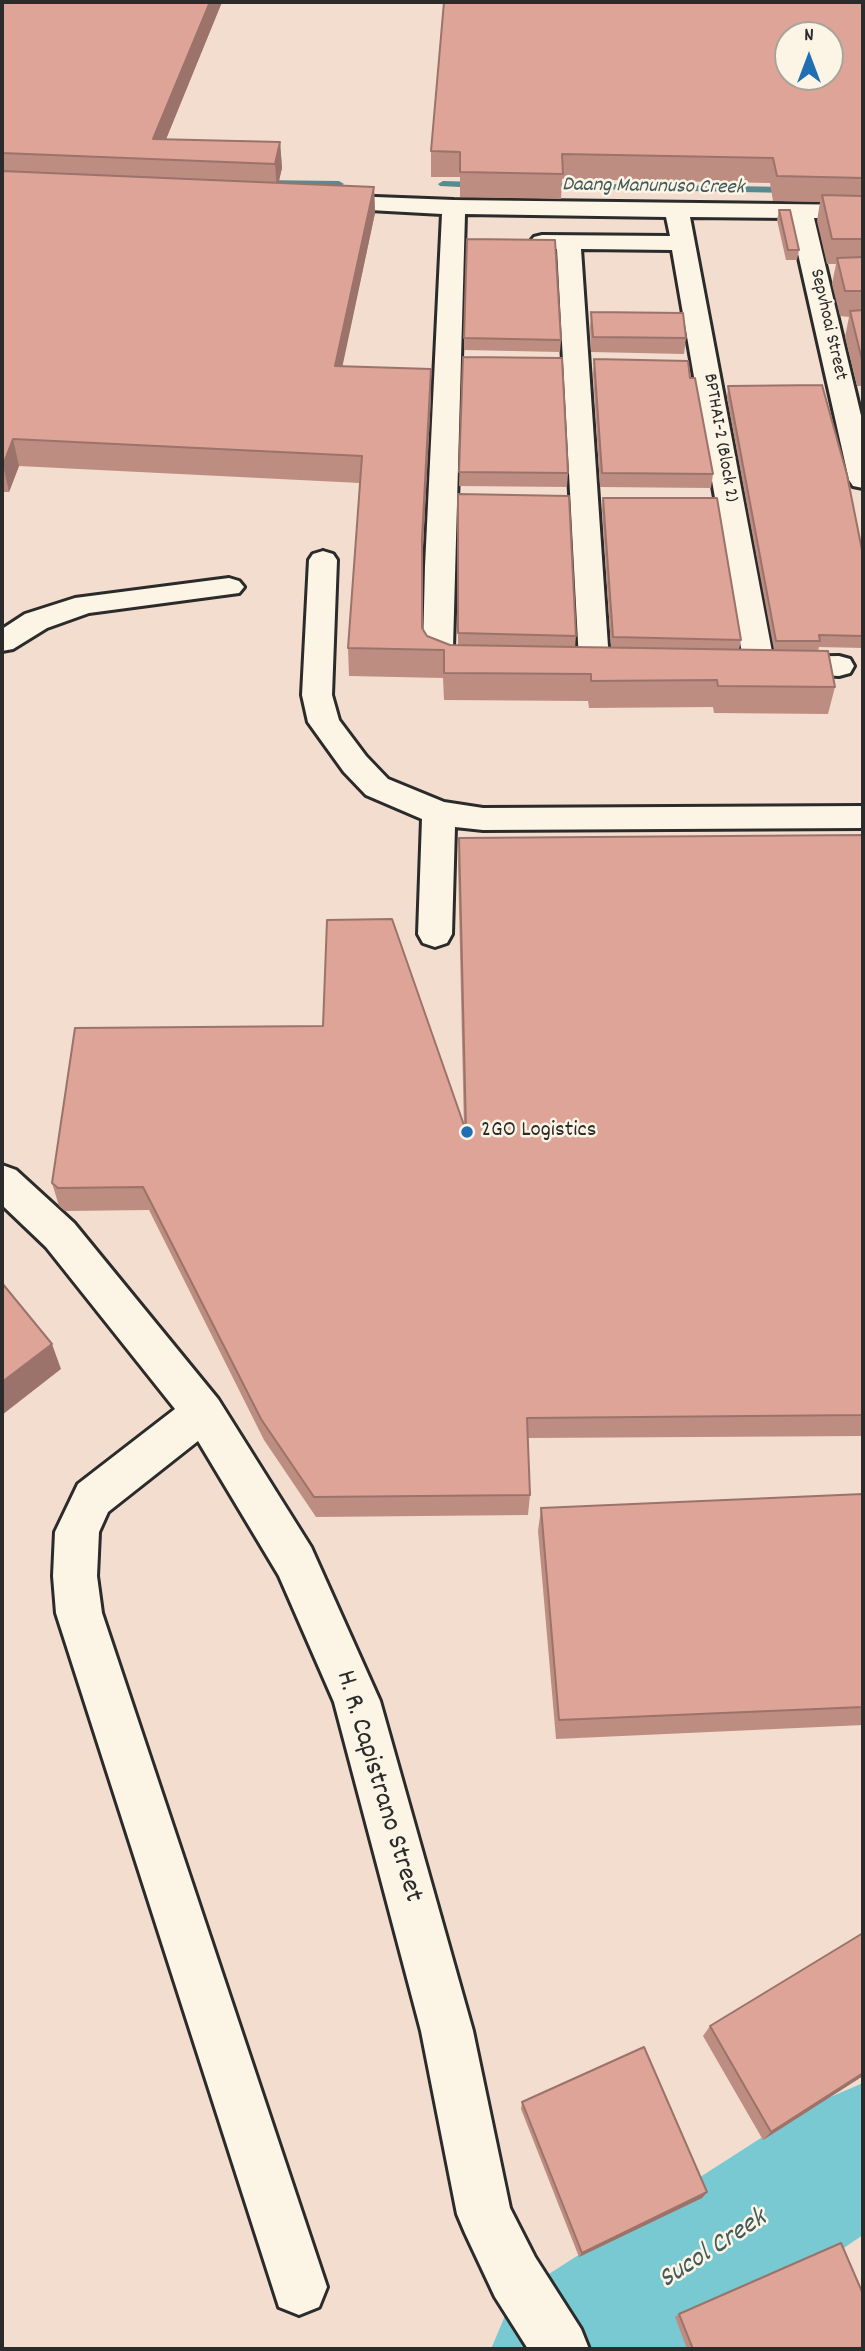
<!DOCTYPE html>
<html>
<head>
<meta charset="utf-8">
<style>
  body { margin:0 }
  #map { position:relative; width:865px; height:2351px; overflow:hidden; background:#f3ddce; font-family:Dekko,sans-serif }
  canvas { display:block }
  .frame { position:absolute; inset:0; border:4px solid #2b2b2b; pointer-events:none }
  .north { position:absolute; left:774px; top:21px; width:70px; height:70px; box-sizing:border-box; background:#fcf5e5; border:2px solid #a8a49b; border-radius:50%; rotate:0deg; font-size:19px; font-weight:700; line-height:28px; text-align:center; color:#2b2b2b }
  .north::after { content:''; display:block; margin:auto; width:24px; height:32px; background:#1f6fb2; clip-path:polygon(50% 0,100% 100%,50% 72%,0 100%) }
</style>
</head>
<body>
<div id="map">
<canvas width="865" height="2351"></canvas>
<div class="frame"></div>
<div class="north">N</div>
</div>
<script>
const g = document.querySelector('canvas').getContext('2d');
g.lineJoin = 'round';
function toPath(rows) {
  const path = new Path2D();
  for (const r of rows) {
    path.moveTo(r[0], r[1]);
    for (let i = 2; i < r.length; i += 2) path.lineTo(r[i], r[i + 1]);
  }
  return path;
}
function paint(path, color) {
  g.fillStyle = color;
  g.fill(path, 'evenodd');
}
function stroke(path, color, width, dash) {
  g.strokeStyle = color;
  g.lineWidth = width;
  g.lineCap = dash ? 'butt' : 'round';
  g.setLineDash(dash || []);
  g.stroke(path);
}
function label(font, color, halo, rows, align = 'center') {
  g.font = font + ' Dekko,sans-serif';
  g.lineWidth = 5;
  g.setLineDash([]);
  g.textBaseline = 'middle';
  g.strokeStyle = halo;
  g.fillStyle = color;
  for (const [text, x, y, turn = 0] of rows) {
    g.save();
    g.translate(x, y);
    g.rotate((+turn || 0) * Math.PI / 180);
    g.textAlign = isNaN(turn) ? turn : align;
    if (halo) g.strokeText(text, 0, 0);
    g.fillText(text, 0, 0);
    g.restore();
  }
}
paint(toPath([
  [259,180,339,181,344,184,339,187,256,185,254,183,259,180],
  [443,181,479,182,484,185,479,188,440,186,438,184,443,181],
  [543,183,790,187,795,190,790,193,540,188,540,184,543,183]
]), '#598a8f');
paint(toPath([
  [863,2083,863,2235,694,2349,491,2349,513,2297,814,2104,863,2083]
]), '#78c9d1');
const minor = toPath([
  [323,195,454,200,863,205,863,219,814,218,863,424,863,488,853,486,849,480,790,218,690,217,773,657,839,656,850,659,854,666,850,673,839,676,768,672,759,675,748,672,744,665,672,250,581,249,609,661,605,668,594,671,583,668,579,661,557,249,534,247,530,242,534,237,542,235,670,236,666,217,465,214,453,648,487,652,491,659,487,666,476,669,446,668,429,662,423,648,425,566,442,214,315,207,311,202,315,197,323,195],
  [323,551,333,554,337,560,332,695,339,720,366,756,388,779,444,802,483,808,863,806,863,828,483,830,455,827,452,934,447,943,435,947,423,943,418,934,422,819,366,795,344,772,308,722,302,695,309,560,313,554,323,551],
  [229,578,239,581,244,587,239,593,89,613,47,628,13,649,2,651,2,629,25,614,75,598,229,578],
  [2,1165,16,1170,74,1223,218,1399,311,1547,380,1701,473,2031,510,2208,535,2257,581,2329,589,2349,528,2349,495,2297,465,2233,457,2214,421,2031,334,1702,279,1576,198,1441,108,1512,99,1532,97,1576,102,1613,327,2287,319,2307,299,2315,279,2307,56,1613,53,1576,55,1532,78,1484,175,1409,46,1247,2,1205,2,1165]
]);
stroke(minor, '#2b2b2b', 6);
paint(minor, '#fcf5e5');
paint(toPath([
  [2,2,222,2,166,139,280,142,282,168,278,183,374,187,375,213,342,366,431,396,422,566,422,628,427,636,450,645,458,645,458,494,576,636,575,647,611,647,602,510,603,498,741,640,739,650,774,650,727,398,728,386,863,555,863,648,819,647,818,651,835,687,828,714,714,713,713,707,589,708,588,701,444,700,443,678,349,676,348,648,360,483,19,466,9,492,2,492],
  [863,2,863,386,857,386,845,337,849,317,840,316,832,284,836,264,827,264,817,221,820,202,773,201,770,183,562,179,561,199,460,197,460,177,431,177,431,151],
  [779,210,799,250,797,260,786,260,777,220],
  [467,239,561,340,560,352,464,350],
  [591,312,686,338,684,354,591,352,590,327],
  [463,357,568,473,567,487,459,486],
  [594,359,690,378,713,474,711,488,600,487,593,374],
  [863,835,863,1436,528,1438,530,1495,528,1515,316,1517,264,1440,149,1210,65,1211,59,1206,52,1183,464,1128,458,864,459,838],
  [863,1494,863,1725,556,1739,538,1531,541,1508],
  [863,1933,863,2076,763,2140,703,2036,710,2026],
  [522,2102,707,2192,702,2198,579,2257,521,2109],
  [679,2314,863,2349,687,2349,675,2317]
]), '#be8d82');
paint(toPath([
  [210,2,222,2,158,159,153,139],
  [280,142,282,168,277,190,275,164],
  [374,187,375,213,337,392,335,366],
  [431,369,431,396,422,566,422,655,422,539],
  [13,439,19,466,9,492,3,465],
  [52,1344,61,1369,2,1415,2,1382],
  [863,2073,863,2076,763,2140,771,2132],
  [707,2192,702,2198,579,2257,582,2253]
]), '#9b736a');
const building = toPath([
  [2,2,210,2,153,139,280,142,275,164,2,153,2,2],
  [444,2,863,2,863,178,777,176,773,158,562,154,563,174,460,172,460,152,431,151,444,2],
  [788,35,830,35,830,77,788,77,788,35],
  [2,171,374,187,335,366,431,369,422,539,422,628,427,636,450,645,828,651,835,687,718,686,717,680,591,681,591,674,444,673,444,650,348,648,362,456,13,439,3,465,2,465,2,171],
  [822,195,863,196,863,239,832,239,822,195],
  [779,210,790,210,799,250,788,250,779,210],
  [467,239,555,240,561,340,464,338,467,239],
  [863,257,863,291,845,291,837,258,863,257],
  [863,310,863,360,862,360,850,311,863,310],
  [591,312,683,313,686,338,593,337,591,312],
  [463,357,562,358,568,473,459,472,463,357],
  [594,359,688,361,690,378,695,378,713,474,602,473,594,359],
  [822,385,847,475,863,555,863,636,819,635,820,641,776,641,728,386,822,385],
  [458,494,569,496,576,636,458,633,458,494],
  [603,498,717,498,741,640,613,637,603,498],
  [863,835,863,1415,527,1418,530,1495,314,1497,261,1419,143,1187,58,1188,52,1183,75,1028,323,1026,327,920,392,919,466,1131,459,838,863,835],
  [2,1283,52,1344,2,1382,2,1283],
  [863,1494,863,1707,559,1720,541,1508,863,1494],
  [863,1933,863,2073,771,2132,710,2026,863,1933],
  [644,2047,707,2192,582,2253,522,2102,644,2047],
  [841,2243,863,2294,863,2349,693,2349,679,2314,841,2243]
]);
paint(building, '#dda497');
stroke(building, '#9b736a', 2);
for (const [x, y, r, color] of [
  [467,1132,7,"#1f6fb2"]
]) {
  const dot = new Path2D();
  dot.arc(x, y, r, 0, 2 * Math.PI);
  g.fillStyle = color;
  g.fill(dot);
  stroke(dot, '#fcf5e5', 2.5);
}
label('19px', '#2b2b2b', '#fcf5e5', [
  ["Sepvhoai Street",827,325,77],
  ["BPTHAI-2 (Block 2)",719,438,80]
]);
label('italic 21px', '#425a5d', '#fcf5e5', [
  ["Daang Manunuso Creek",653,188,1]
]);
label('23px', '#2b2b2b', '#fcf5e5', [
  ["2GO Logistics",481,1132]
], 'left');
label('28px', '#2b2b2b', '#fcf5e5', [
  ["H. R. Capistrano Street",377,1787,73]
]);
label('italic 28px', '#425a5d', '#fcf5e5', [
  ["Sucol Creek",714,2251,-33]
]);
</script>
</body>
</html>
